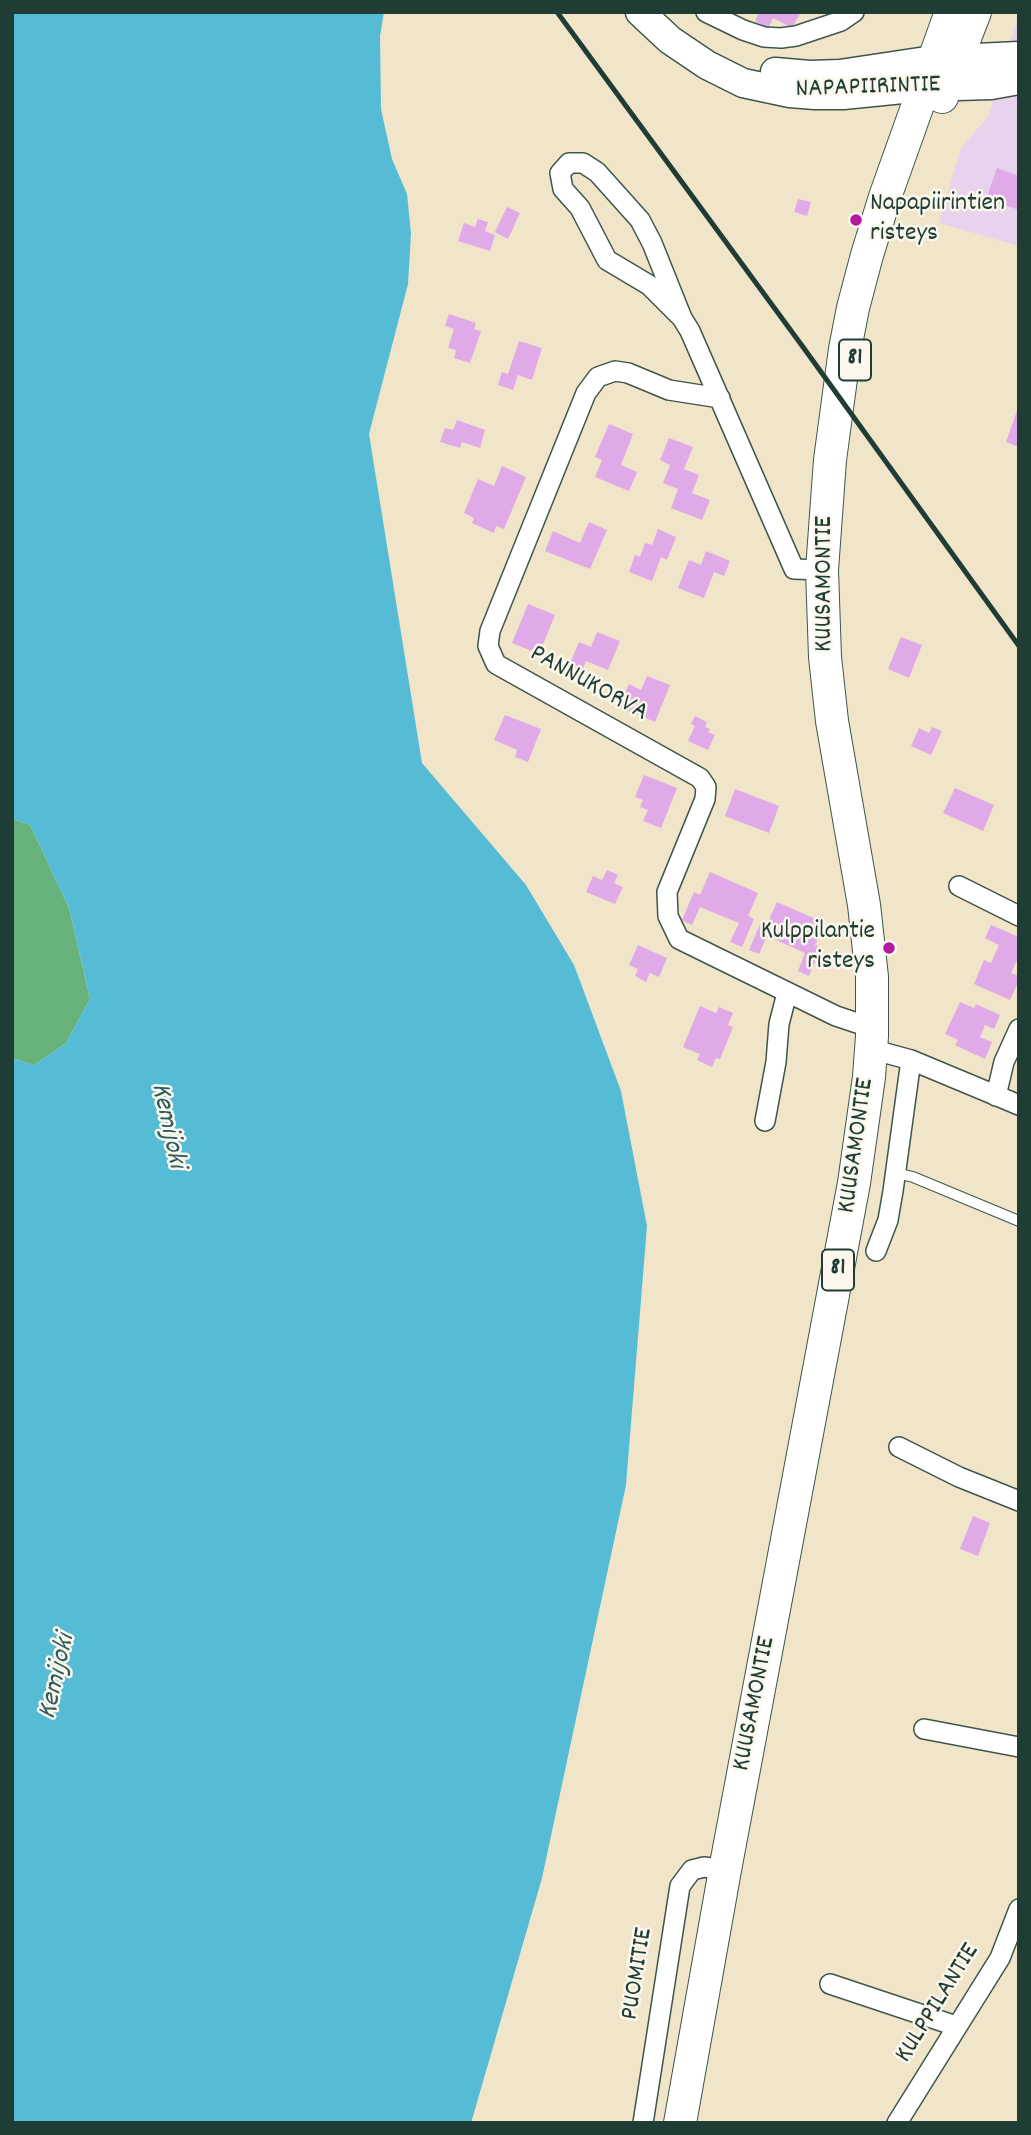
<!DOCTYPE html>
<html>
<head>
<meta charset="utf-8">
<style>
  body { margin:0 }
  #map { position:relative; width:1031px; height:2135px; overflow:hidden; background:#f1e5c9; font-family:Dekko,sans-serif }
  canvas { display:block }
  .frame { position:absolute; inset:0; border:14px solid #1f3d34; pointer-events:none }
</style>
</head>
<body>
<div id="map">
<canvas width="1031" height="2135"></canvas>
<div class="frame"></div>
</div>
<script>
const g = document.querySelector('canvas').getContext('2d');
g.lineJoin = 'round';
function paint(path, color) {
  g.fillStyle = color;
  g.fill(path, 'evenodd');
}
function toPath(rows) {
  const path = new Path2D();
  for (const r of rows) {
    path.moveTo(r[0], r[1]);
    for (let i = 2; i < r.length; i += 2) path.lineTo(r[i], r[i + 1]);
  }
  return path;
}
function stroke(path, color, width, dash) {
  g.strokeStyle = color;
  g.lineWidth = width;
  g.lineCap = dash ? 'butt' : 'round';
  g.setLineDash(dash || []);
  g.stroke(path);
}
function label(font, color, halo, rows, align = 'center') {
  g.font = font + ' Dekko,sans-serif';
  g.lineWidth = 5;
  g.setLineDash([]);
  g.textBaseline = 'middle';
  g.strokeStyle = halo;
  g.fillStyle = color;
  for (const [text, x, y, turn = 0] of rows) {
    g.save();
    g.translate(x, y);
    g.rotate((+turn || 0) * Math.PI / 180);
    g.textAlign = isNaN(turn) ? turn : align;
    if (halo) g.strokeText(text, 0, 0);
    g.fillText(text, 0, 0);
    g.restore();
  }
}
paint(toPath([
  [1019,13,1019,246,939,223,961,148,989,115]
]), '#e9d2ed');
paint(toPath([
  [12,819,30,825,69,908,90,999,66,1043,34,1065,12,1058]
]), '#67b27b');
paint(toPath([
  [12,12,384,12,380,36,381,109,392,159,407,194,411,233,408,284,369,434,422,763,526,885,574,965,621,1091,647,1226,626,1485,542,1878,471,2123,12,2123,12,1058,34,1065,66,1043,90,999,69,908,30,825,12,819]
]), '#56bcd5');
paint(toPath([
  [754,12,801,12,792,28,773,18,768,28,755,21,758,15],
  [997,168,1019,176,1019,210,986,199],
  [798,199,811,202,807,216,794,212],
  [507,207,520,213,508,239,495,232],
  [478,219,488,222,485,231,495,235,490,251,458,241,464,223,475,227],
  [449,314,476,323,474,329,481,331,470,363,454,358,456,350,448,348,454,329,445,326],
  [519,341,542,348,532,380,518,375,513,390,498,385,502,372,508,374],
  [1018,408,1019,408,1019,447,1006,442],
  [457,420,485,430,480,448,462,442,460,448,440,442,445,428,453,430],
  [609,424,633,434,621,465,637,472,629,491,595,477,602,460,595,457],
  [669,438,693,447,684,469,699,475,692,493,710,500,702,520,671,508,678,489,663,483,670,465,660,460],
  [502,466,526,477,504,529,496,526,494,533,472,523,474,518,464,513,478,479,494,486],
  [589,522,607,530,590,569,545,551,553,531,580,543],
  [658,529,676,537,667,560,661,557,652,581,629,572,635,555,640,557,645,543,652,545],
  [706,551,730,561,724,576,714,572,704,598,678,588,689,560,701,565],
  [528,604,555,615,539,654,512,643],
  [597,632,620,641,608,670,586,661,582,671,569,666,579,642,591,647],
  [901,637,922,645,909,678,888,669],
  [647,676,670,685,655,722,619,707,629,684,641,690],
  [505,715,541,729,528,762,515,757,517,750,494,740],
  [695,716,707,722,705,727,710,729,708,732,715,735,708,750,688,741,695,726,691,724],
  [932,727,942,731,931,755,911,746,919,728,929,733],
  [644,775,677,788,661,828,643,821,648,810,640,807,643,800,635,797],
  [955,788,994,805,983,831,943,813],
  [735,789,779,806,769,833,725,816],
  [607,870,618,875,614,883,623,887,615,904,586,892,593,876,602,880],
  [710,872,758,893,748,916,754,919,742,947,730,942,739,923,700,907,692,925,682,920,694,892,700,895],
  [777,902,825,923,815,945,821,948,809,976,798,971,805,953,767,936,759,954,749,950,761,922,767,924],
  [991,925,1019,937,1019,956,1011,973,1019,976,1019,980,1010,1000,974,984,984,960,991,963,999,945,985,938],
  [638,945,667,958,659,977,650,973,646,982,635,976,638,969,629,965],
  [960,1002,974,1008,976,1004,1000,1015,994,1029,985,1025,980,1037,992,1042,985,1059,955,1045,958,1040,945,1034],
  [700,1006,716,1013,719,1007,733,1013,728,1025,733,1027,720,1059,716,1058,712,1067,697,1060,700,1054,683,1047],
  [973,1516,990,1523,978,1556,960,1549]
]), '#e0a9e7');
const lane = toPath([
  [896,1173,913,1177,1019,1221]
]);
const street = toPath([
  [706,12,743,30,764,37,781,38,796,36,841,21,854,12],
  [682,318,652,243,640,220,597,172,583,163,569,163,560,173,563,189,580,208,607,260,649,285,682,318,690,331,794,569,822,570],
  [720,398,669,390,628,373,615,371,598,377,586,393,490,631,488,646,496,664,700,778,706,787,705,799,667,892,668,916,679,939,836,1016,857,1023,872,1025],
  [959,886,1019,916],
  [871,1049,911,1060,1019,1105],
  [996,1096,1004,1062,1019,1029],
  [765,1121,776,1062,779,1024,787,993],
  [876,1251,888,1220,893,1191,911,1060],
  [899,1447,959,1477,1019,1501],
  [924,1729,1019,1747],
  [830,1984,956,2026],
  [643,2123,680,1886,692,1870,704,1867,725,1870],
  [897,2123,1000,1958,1019,1909]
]);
const secondary = toPath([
  [640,12,670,40,707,65,743,83,790,93,815,95,843,95,923,87,991,85,1019,80],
  [775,72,810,75,840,74,933,60,1019,56]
]);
const primary = toPath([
  [942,97,975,12],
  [680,2123,725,1870,854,1183,869,1077,872,1036,872,977,864,905,832,721,825,657,822,570,830,460,845,349,853,308,867,255,885,197,951,12]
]);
stroke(lane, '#3e564a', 12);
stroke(street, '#3e564a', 22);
stroke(secondary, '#3e564a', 31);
stroke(primary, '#3e564a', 34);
stroke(lane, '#fff', 10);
stroke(street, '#fff', 19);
stroke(secondary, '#fff', 28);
stroke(primary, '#fff', 32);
stroke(toPath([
  [557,12,803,347,1019,646]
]), '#1f3d34', 5);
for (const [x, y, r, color] of [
  [856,220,7,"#b5179e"],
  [889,948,7,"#b5179e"]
]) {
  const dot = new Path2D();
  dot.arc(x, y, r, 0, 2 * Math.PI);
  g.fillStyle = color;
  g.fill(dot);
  stroke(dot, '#fbf7ec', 2.5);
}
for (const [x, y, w] of [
  [855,360,32],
  [838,1270,32]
]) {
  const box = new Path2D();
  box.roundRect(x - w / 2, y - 20.5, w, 41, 5);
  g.fillStyle = '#fbf7ec';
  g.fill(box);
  stroke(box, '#1f3d34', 2);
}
label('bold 24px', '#1f3d34', null, [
  ["81",855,360],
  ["81",838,1270]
]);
label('26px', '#1f3d34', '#fbf7ec', [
  ["NAPAPIIRINTIE",868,89,-2],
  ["KUUSAMONTIE",826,584,-90],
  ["PANNUKORVA",588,685,29],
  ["KUUSAMONTIE",858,1146,-82],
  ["KUUSAMONTIE",756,1704,-79],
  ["PUOMITIE",639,1974,-81],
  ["KULPPILANTIE",939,2004,-58]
]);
label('26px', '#1f3d34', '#fbf7ec', [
  ["Napapiirintien",870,205],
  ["risteys",870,235],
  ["Kulppilantie",875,933,"right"],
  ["risteys",875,963,"right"]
], 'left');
label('italic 28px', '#2d5d5c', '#fbf7ec', [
  ["Kemijoki",166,1126,78],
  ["Kemijoki",59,1677,-77]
]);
</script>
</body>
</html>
